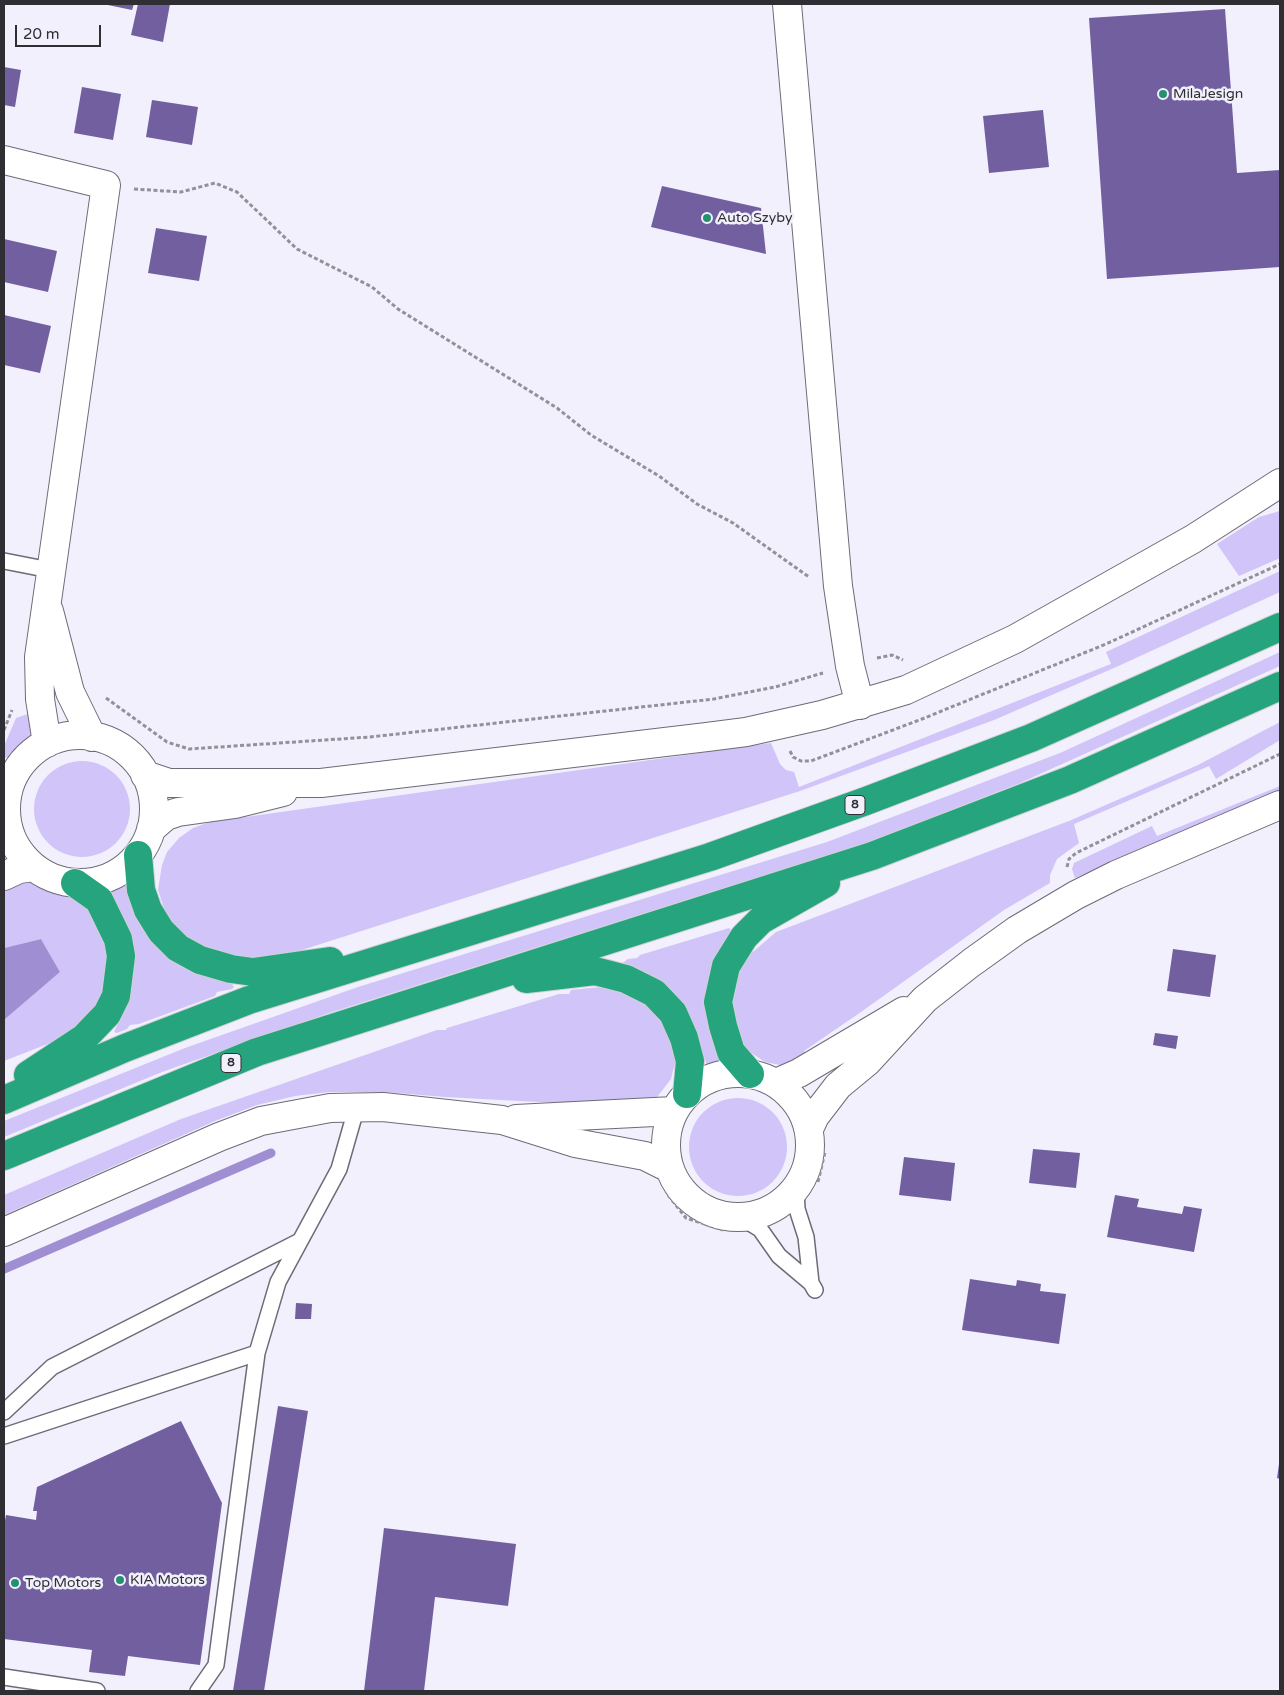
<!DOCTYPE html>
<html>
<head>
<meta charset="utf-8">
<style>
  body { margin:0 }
  #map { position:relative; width:1284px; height:1695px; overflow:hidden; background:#f2f0fc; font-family:"Varela Round",sans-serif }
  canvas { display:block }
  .frame { position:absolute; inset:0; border:5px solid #2f2e32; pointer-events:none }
  .scale { position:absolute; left:15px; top:25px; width:86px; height:22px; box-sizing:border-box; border:2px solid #2f2e32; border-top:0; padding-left:6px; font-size:15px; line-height:18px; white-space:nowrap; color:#2f2e32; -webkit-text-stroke:4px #f2f0fc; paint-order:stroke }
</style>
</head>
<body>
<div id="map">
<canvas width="1284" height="1695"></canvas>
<div class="frame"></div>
<div class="scale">20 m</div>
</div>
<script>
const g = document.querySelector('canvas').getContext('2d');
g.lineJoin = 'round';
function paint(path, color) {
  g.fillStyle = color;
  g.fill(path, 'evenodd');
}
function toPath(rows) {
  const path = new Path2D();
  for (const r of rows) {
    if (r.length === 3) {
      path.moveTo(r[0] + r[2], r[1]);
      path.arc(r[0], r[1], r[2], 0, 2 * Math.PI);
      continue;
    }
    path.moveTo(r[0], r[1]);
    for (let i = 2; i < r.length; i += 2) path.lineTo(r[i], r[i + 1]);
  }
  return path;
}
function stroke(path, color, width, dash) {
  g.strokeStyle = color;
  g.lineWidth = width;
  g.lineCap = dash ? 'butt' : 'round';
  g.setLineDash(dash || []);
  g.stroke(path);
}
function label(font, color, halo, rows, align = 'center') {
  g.font = font + ' "Varela Round",sans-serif';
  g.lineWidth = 5;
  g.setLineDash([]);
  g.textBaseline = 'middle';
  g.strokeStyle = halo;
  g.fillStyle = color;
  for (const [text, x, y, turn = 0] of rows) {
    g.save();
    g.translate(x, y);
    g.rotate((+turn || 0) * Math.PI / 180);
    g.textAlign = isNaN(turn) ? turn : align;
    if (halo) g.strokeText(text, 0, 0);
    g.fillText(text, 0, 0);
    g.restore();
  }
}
paint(toPath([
  [1280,511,1280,558,1239,576,1217,544,1259,517],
  [1280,571,1280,592,1114,668,994,720,800,791,280,957,256,959,230,957,189,940,175,926,165,911,158,890,162,865,167,852,179,838,193,828,210,822,771,743,780,764,786,770,794,772,799,787,1111,664,1106,652],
  [1280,652,1280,666,1020,783,866,843,329,1013,162,1072,4,1137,4,1121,185,1048,358,987,827,842,1060,753],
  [31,713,32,731,22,754,4,758,4,746,16,718],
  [1280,722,1280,740,1216,779,1209,766,1074,824,1079,843,1057,859,1050,875,1050,883,1004,910,861,1012,804,1051,808,1058,785,1066,765,1062,750,1052,740,1040,732,1006,735,980,747,957,776,932,1069,821,1198,765],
  [82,809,48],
  [1280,786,1280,790,1075,878,1072,869,1074,863,1152,826,1157,836],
  [33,881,50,884,68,891,96,915,110,959,107,984,100,1001,84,1022,63,1038,4,1061,4,1020,60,972,41,939,4,948,4,890,13,884],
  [121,882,124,884,189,968,232,984,234,987,232,989,217,992,215,996,139,1024,130,1025,127,1029,117,1033,114,1032,127,1004,133,980,134,954,130,932,110,891,111,887],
  [729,928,732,931,718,954,709,979,708,996,713,1035,721,1065,708,1069,698,1038,621,964,628,959,637,958,640,955],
  [601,987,624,993,647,1005,665,1024,674,1043,676,1059,671,1079,654,1101,633,1107,445,1097,385,1092,329,1092,295,1096,257,1105,215,1121,4,1215,4,1195,181,1119,437,1030,446,1030,447,1028,559,994,569,994,571,990],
  [738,1147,49]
]), '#d0c4f9');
paint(toPath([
  [41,939,60,972,4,1020,4,948]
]), '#a08ed3');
stroke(toPath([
  [4,1269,271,1153]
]), '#a08ed3', 9);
paint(toPath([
  [103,4,134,4,132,10],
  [138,4,170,4,163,42,131,35],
  [1225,9,1237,173,1280,170,1280,267,1107,279,1089,18],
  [4,67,21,70,15,107,4,105],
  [82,87,121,94,113,140,74,133],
  [152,100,198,107,192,145,146,137],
  [1043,110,1049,167,989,173,983,116],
  [662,186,761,208,766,254,651,227],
  [156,228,207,236,199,281,148,273],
  [4,239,57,251,48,292,4,282],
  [4,315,51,326,40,373,4,365],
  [1173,949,1216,955,1210,997,1167,991],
  [1155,1033,1178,1036,1176,1049,1153,1045],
  [1033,1149,1080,1153,1076,1188,1029,1183],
  [904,1157,955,1163,951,1201,899,1195],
  [1115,1195,1139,1199,1137,1207,1182,1214,1184,1206,1202,1209,1194,1252,1107,1237],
  [970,1279,1016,1286,1017,1280,1041,1284,1040,1291,1066,1294,1059,1344,962,1330],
  [296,1303,312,1304,311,1319,295,1319],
  [278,1406,308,1411,264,1691,233,1691],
  [181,1421,222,1503,200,1665,128,1656,125,1676,89,1672,92,1650,4,1639,4,1526,6,1515,36,1520,37,1511,33,1511,37,1487],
  [1279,1464,1280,1464,1280,1479,1277,1478],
  [384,1528,516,1544,508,1606,435,1597,424,1691,364,1691]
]), '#715fa0');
const lane = toPath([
  [4,561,50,570],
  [4,779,11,783],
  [796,1189,797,1209,806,1237,811,1283,815,1290],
  [742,1218,760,1229,779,1256,811,1283],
  [4,1412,52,1367,300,1241],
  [4,1436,257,1353],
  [4,1677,97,1691],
  [198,1691,216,1665,257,1353,278,1282,339,1169,357,1106]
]);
const street = toPath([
  [787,4,838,586,850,666,860,705],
  [4,160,106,185,39,657,40,699,47,743],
  [49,611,70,692,92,737],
  [80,809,74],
  [145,775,169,783,321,783,707,737,746,732,822,715,906,690,1015,639,1193,539,1280,483],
  [151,829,166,816,178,812,235,804,283,792],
  [4,876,19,869,34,867],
  [738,1145,72],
  [776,1083,799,1073,904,1011],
  [516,1119,674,1111],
  [809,1129,815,1116,838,1086,867,1062,925,999,971,963,1017,930,1076,895,1116,875,1280,805],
  [4,1232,219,1137,261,1121,330,1108,383,1107,502,1120,575,1143,645,1156,669,1168]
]);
const highway = toPath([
  [138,855,141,890,148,910,161,931,178,948,200,960,231,969,253,972,330,961],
  [526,979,595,971,626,979,654,993,673,1013,684,1038,690,1061,687,1094],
  [750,1074,731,1052,723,1026,718,1002,726,966,744,937,761,920,826,883],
  [28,1075,84,1038,107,1014,116,996,121,956,118,939,99,900,75,883],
  [4,1100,125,1048,249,1000,710,857,866,801,1031,738,1280,627],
  [4,1156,257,1052,872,856,1070,780,1280,686]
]);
stroke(lane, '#6d6b75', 18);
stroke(street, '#6d6b75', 30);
stroke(highway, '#d1d1d2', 30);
stroke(toPath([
  [134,189,181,192,215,183,237,192,297,249,372,287,398,309,557,408,591,435,659,476,697,504,733,523,809,577],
  [877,658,892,655,903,660],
  [106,698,167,742,189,749,370,737,714,699,775,687,823,673],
  [4,730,12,710],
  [790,751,793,757,801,761,811,761,922,719,1106,644,1280,564],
  [1067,867,1069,859,1076,853,1280,754],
  [818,1182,825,1152],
  [668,1195,686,1218,723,1230]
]), '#929098', 3, [4, 2.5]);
stroke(lane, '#fff', 15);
stroke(street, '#fff', 28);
stroke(highway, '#25a47e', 28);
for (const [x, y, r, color] of [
  [1163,94,5,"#25906f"],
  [707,218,5,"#25906f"],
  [120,1580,5,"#25906f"],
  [15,1583,5,"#25906f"]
]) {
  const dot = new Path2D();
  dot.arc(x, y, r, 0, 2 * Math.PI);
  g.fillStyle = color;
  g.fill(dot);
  stroke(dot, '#f2f0fc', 2);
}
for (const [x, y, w] of [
  [855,805,20],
  [231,1063,20]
]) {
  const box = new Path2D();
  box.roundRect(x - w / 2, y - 9.5, w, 19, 4);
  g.fillStyle = '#f2f0fc';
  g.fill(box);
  stroke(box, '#2f2e32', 1);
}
label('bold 12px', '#2f2e32', null, [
  ["8",855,805],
  ["8",231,1063]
]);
label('14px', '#2f2e32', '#f2f0fc', [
  ["MilaJesign",1173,94],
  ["Auto Szyby",717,218],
  ["KIA Motors",130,1580],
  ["Top Motors",25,1583]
], 'left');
</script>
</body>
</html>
